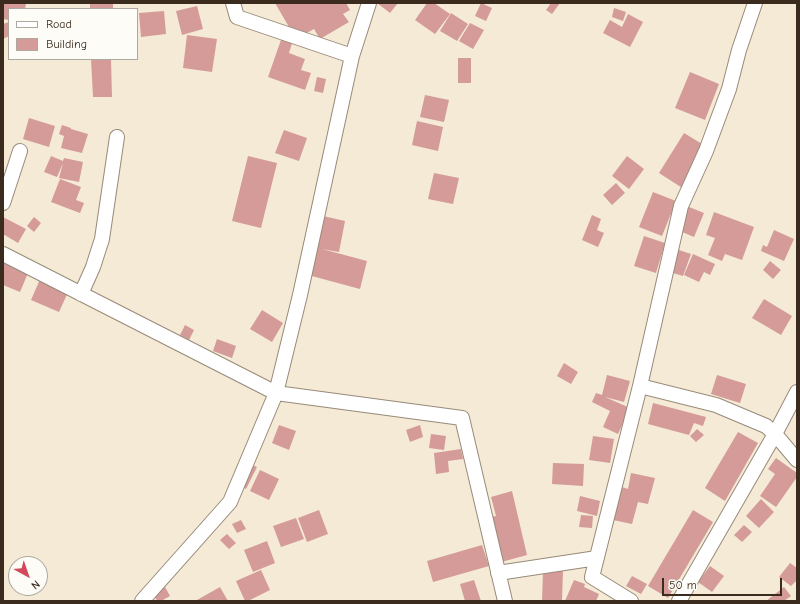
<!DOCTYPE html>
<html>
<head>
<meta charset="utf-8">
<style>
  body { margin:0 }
  #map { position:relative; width:800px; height:604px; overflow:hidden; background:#f5ead5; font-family:"Comic Neue",sans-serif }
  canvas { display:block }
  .frame { position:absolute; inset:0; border:4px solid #3b2a1e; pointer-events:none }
  .legend { position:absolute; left:8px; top:8px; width:130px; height:52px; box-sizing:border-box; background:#fdfcf7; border:1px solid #afa8a0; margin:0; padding:5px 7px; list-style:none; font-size:12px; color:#3b2a1e }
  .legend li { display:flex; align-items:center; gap:8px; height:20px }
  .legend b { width:20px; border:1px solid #afa8a0 }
  .north { position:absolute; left:8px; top:556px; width:40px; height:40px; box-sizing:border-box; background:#fdfcf7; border:1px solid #afa8a0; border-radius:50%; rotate:140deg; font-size:11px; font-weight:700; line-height:16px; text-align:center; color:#3b2a1e }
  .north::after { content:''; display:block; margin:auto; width:14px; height:18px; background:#d1495b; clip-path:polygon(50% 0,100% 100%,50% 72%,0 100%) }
  .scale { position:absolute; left:662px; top:578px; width:120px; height:18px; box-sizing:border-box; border:2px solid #3b2a1e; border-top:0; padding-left:5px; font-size:12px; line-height:14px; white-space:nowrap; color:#3b2a1e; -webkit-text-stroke:3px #fdfcf7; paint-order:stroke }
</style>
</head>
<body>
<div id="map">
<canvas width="800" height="604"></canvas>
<div class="frame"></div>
<ul class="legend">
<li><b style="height:5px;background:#fff"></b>Road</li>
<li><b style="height:11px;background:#d49b99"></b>Building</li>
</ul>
<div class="north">N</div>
<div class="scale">50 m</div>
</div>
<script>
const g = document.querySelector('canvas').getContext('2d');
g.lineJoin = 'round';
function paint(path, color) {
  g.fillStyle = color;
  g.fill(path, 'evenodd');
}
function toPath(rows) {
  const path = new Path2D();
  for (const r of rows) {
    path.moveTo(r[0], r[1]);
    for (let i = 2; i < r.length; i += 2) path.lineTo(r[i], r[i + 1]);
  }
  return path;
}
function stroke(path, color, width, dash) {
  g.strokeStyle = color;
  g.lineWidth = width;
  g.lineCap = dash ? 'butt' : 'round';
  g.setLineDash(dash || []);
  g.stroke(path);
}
paint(toPath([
  [4,3,20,3,26,4,25,9,9,9,9,20,3,19],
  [90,3,113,3,113,9,90,9],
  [275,3,346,3,350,10,343,14,349,22,320,39,314,29,296,39],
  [377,3,398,3,390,13],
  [427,3,434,3,450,14,435,34,415,20],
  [481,3,492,8,486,21,475,16],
  [551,3,560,3,552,14,546,10],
  [197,6,203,29,182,35,176,11],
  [614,8,626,12,623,21,612,17],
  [164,11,166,34,141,37,139,13],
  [451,13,468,24,457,41,440,31],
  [628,14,643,22,630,47,603,33,610,20,622,27],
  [9,22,9,36,3,39,3,24],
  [470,23,484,30,473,49,459,41],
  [187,35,217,39,212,72,183,68],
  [282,37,293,40,289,53,305,59,301,70,311,73,305,90,268,77],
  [458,58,471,58,471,83,458,83],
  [91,59,111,59,112,97,93,97],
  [690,72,719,84,705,120,675,108],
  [317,77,326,79,323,93,314,91],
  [425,95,449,100,444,122,420,117],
  [29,118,55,126,49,147,23,139],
  [417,121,443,127,438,151,412,145],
  [62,125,71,128,71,129,88,134,82,153,61,148,64,136,59,134],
  [284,130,307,138,299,161,275,153],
  [684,133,712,150,687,191,659,173],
  [51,156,63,161,64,158,83,162,79,182,59,178,63,163,57,177,44,172],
  [248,156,277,163,261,228,232,221],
  [627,156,644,169,629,189,612,176],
  [434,173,459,178,453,204,428,199],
  [60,179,81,187,76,200,84,203,80,213,51,202],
  [616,183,625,193,612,205,603,195],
  [653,192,676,201,662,236,639,227],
  [684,205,704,213,694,237,675,229],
  [714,212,754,227,742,260,725,254,722,261,708,255,715,238,706,235],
  [592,215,601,219,597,230,604,233,598,247,582,240],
  [323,216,345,221,339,252,322,249,367,261,360,289,308,275],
  [3,217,26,229,18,243,3,234],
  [34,217,41,223,34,232,27,226],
  [774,230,794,239,784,261,761,251,763,245,767,247],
  [644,236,665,243,656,273,634,266],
  [670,247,691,254,683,276,663,270],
  [693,254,715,264,710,275,704,272,699,282,684,275],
  [770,261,781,270,773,279,763,270],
  [3,263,28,273,20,292,3,285],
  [41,277,69,290,59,312,31,300],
  [764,299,792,316,781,335,752,318],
  [262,310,283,323,272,342,250,329],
  [185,325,194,330,189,340,180,335],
  [217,339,236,346,232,358,213,351],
  [564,363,578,372,571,384,557,376],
  [607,375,630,381,624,402,605,397,630,408,618,434,603,427,610,411,592,402,596,393,602,395],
  [717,375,746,384,740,403,711,394],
  [653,403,706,417,703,426,694,423,689,435,648,424],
  [279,425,296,431,289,450,272,443],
  [420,425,423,437,410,442,406,430],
  [697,429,704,435,696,442,690,436],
  [738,432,758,443,725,501,705,488],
  [431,434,446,436,444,450,429,448],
  [593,436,614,439,610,463,589,460],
  [461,449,463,459,448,461,449,472,436,474,434,453],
  [776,458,797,473,797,477,776,507,760,496,775,474,768,469],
  [553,463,584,464,583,486,552,484],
  [250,464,257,467,246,489,239,485],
  [260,470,279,479,269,500,250,491],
  [631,473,655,478,648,504,638,502,632,524,613,520,622,487,628,489],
  [512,491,527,555,494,564,485,518,496,516,491,497],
  [580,496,600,501,597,516,577,511],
  [761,499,774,512,759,528,746,516],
  [319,510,328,534,307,542,298,518],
  [693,510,713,522,668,598,648,586],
  [581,515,593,516,592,528,579,527],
  [296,518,304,539,281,547,273,526],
  [241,520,246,529,237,533,232,524],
  [744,525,752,532,742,542,734,535],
  [227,534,236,543,229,549,220,540],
  [267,541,275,563,253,572,244,550],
  [482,545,489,566,433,582,427,561],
  [790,563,797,568,797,580,791,586,779,577],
  [710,566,724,576,712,592,698,582],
  [261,570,270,590,248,601,245,601,236,581],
  [563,570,562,601,542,601,543,572],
  [632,576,647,584,641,594,626,586],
  [474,580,481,601,465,601,460,584],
  [574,580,585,584,584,587,599,594,596,601,565,601],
  [165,587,170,596,161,601,157,601,153,593],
  [220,587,228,601,197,601,197,600],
  [784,587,791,596,784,601,766,601]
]), '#d49b99');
const street = toPath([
  [233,3,237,17,352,56],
  [3,203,20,151],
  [3,254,276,393,462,418,505,601],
  [81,294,93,267,102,239,117,137],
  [640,386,716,405,766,426,775,434,797,460],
  [498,573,597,558],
  [142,601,230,502,276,393,300,295,352,56,369,3],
  [631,601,592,577,640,386,681,206,706,151,729,89,739,50,755,3],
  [679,601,775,434,797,392]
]);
stroke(street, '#988a7a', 16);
stroke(street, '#fff', 14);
</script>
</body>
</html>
